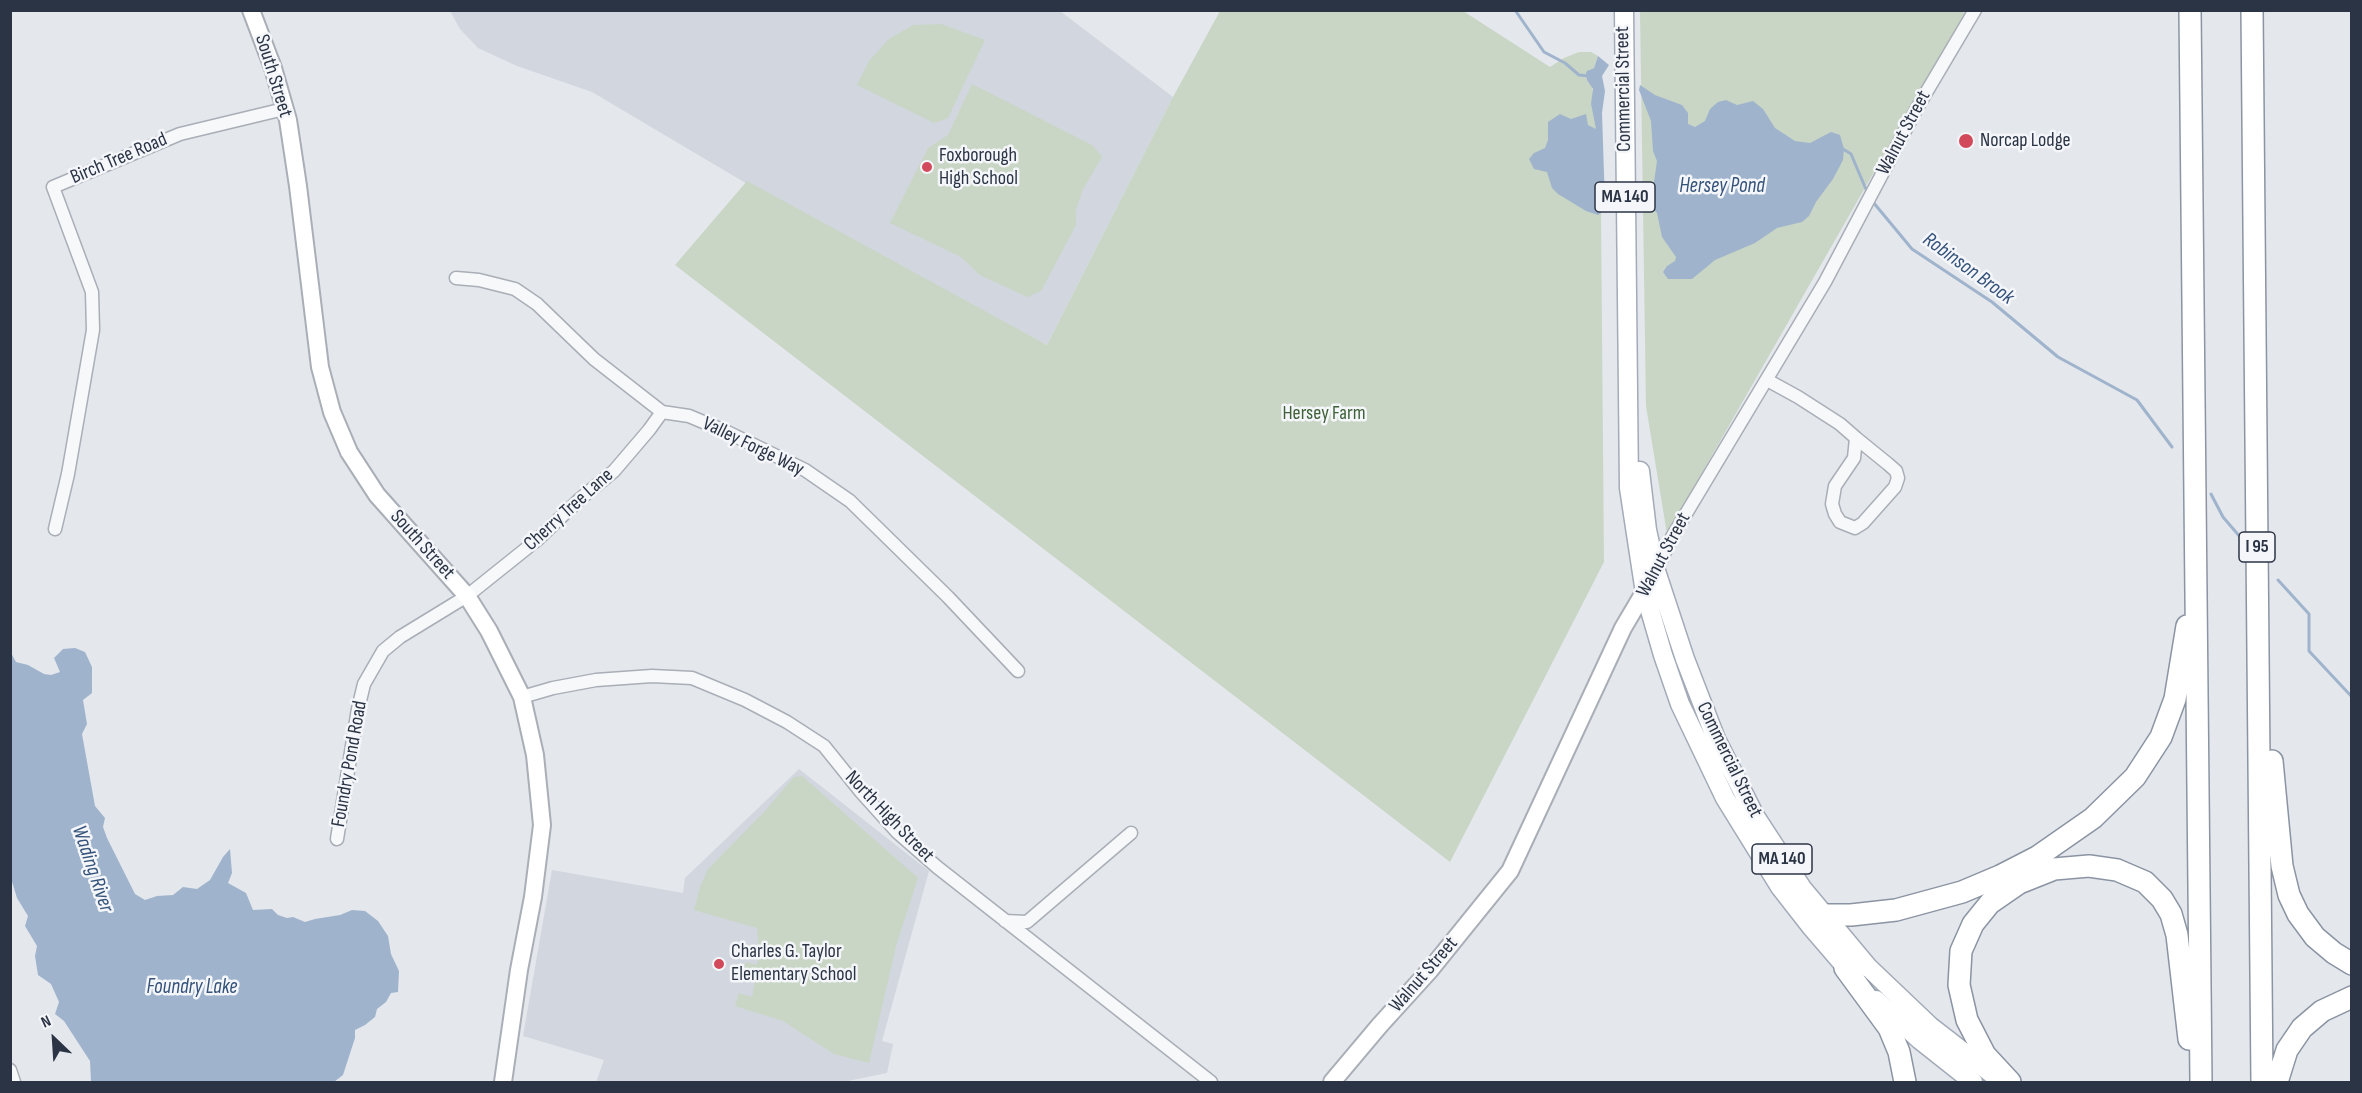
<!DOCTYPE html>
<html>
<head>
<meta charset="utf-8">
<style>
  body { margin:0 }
  #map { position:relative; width:2362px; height:1093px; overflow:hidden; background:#e4e7ec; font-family:"Sofia Sans Condensed",sans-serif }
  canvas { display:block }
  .frame { position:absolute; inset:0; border:12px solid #2b3445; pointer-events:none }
  .north { position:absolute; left:24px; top:1009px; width:60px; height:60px; -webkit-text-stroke:4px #f4f6f9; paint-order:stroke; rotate:335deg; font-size:16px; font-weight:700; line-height:24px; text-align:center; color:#2b3445 }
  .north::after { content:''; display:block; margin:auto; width:21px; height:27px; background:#2b3445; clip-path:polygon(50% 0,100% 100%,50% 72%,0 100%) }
</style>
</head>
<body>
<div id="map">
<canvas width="2362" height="1093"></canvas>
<div class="frame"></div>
<div class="north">N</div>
</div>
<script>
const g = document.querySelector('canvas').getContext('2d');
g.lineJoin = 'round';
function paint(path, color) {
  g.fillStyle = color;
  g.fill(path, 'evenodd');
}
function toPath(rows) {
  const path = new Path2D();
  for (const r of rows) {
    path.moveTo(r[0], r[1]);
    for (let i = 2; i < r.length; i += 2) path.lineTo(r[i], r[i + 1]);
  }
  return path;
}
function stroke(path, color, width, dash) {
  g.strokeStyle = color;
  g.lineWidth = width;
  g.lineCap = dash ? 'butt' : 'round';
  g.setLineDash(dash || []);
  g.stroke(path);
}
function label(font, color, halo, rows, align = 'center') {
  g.font = font + ' "Sofia Sans Condensed",sans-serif';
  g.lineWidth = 5;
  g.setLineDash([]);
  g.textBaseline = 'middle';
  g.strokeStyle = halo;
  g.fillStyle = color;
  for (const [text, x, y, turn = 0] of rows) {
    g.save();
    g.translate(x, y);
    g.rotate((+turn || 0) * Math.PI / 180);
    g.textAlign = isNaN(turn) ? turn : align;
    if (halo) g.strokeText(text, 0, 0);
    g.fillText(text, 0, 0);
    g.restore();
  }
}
paint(toPath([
  [450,11,1060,11,1173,97,1047,345,808,220,592,92,517,66,478,48,460,29],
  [799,769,929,871,882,1041,893,1044,887,1073,843,1082,596,1082,604,1060,523,1036,552,870,683,893,685,878]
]), '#d2d6de');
paint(toPath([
  [1220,11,1463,11,1550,67,1564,58,1579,52,1591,52,1598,56,1594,68,1589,70,1593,93,1600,100,1604,562,1450,862,675,265,747,181,1047,345,1173,97],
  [1640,11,1966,11,1667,534,1646,406],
  [941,24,985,40,948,118,934,123,857,85,869,61,889,39,913,25],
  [972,84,1092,145,1102,157,1083,189,1076,210,1076,225,1041,291,1027,297,980,275,961,257,890,223,928,148,948,135],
  [802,776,918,878,896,946,869,1063,834,1054,783,1021,735,1006,739,993,752,997,756,975,743,972,746,962,757,965,759,954,757,928,694,910,700,887,708,869,764,812,794,777]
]), '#c9d6c5');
paint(toPath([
  [1598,56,1609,65,1602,76,1605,91,1602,113,1605,204,1604,211,1598,215,1586,211,1558,194,1552,188,1547,172,1534,169,1529,159,1534,153,1545,148,1548,140,1548,122,1560,114,1571,119,1586,114,1588,125,1596,129,1591,104,1593,89,1587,80,1586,73,1587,71,1594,68],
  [1640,85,1655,95,1682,105,1688,113,1688,124,1695,127,1705,121,1710,109,1718,102,1726,100,1737,105,1753,101,1763,109,1775,128,1795,141,1810,143,1831,132,1840,135,1844,149,1843,160,1833,179,1816,202,1809,216,1802,222,1777,228,1755,243,1715,260,1692,279,1668,279,1663,272,1667,266,1675,261,1676,257,1662,237,1657,213,1647,202,1646,194,1654,182,1657,161,1653,151,1651,121,1639,90],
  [75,648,85,652,92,667,92,693,83,700,87,724,82,734,95,806,105,818,103,827,107,838,135,894,145,900,157,896,173,895,183,887,197,889,210,880,223,857,230,849,232,873,228,883,246,893,253,910,272,909,278,915,287,918,293,917,305,922,315,919,340,915,352,910,365,911,378,921,388,936,391,954,399,971,398,992,391,993,386,1002,377,1009,375,1017,365,1025,355,1030,355,1038,343,1075,334,1082,91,1082,90,1061,64,1021,55,1014,59,1002,51,984,38,975,35,956,37,946,25,926,28,916,17,898,10,875,11,653,16,662,28,665,44,674,51,675,60,672,54,658,63,649]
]), '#9fb4cc');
stroke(toPath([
  [1515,10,1544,52,1565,63,1579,75,1589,76],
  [1843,149,1851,154,1868,194],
  [1873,202,1912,249,1992,302,2058,357,2137,400,2172,447],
  [2211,494,2223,517,2241,538],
  [2278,580,2309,614,2309,651,2352,697]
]), '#9fb4cc', 3);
const street = toPath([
  [456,278,479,280,515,289,537,304,594,359,662,412,689,416,727,432,805,470,850,501,948,597,1018,671],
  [1767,380,1798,397,1840,424,1856,438,1854,458,1835,486,1832,504,1835,514,1840,522,1855,528,1863,523,1895,487,1898,478,1896,471,1888,464,1856,438],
  [55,529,68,474,93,330,92,292,53,187,180,134,284,109],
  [1656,571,1672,537,1825,282,1917,108,1975,10],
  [522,697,553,688,596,680,652,676,692,678,745,700,787,722,824,746,861,792,897,832,937,867,1211,1082],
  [337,839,358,709,364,684,383,651,400,637,467,596,537,540,580,499,614,471,649,430,662,412],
  [1005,921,1027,922,1131,833],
  [10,1070,14,1082]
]);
const secondary = toPath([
  [251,10,273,68,288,120,298,186,320,367,332,412,349,452,377,495,467,596,489,631,522,697,535,755,542,825,533,897,519,970,503,1082],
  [1332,1082,1380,1025,1430,970,1510,871,1623,628,1649,584]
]);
const primary = toPath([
  [1624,10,1629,488,1645,593,1663,655,1680,704,1725,798,1780,887,1812,928,1855,978],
  [1640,471,1647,530,1656,571,1685,659,1716,739,1755,816,1802,888,1868,967,1930,1026,2001,1081],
  [1876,1000,1920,1040,1973,1082]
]);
const highway = toPath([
  [2190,10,2201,1082],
  [2252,10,2262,1082],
  [2272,761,2282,866,2289,895,2298,914,2315,937,2334,953,2352,964],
  [1823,915,1851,915,1896,910,1962,892,2000,876,2037,857,2093,818,2135,777,2161,737,2175,699,2187,626],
  [1845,968,1889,1028,1899,1052,1905,1082],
  [2010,1082,1985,1055,1967,1020,1959,985,1961,951,1973,924,1990,903,2019,883,2054,869,2089,866,2117,870,2145,882,2162,899,2171,914,2177,935,2189,1039],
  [2277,1082,2287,1050,2302,1028,2322,1011,2352,997]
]);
stroke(street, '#a9aeb7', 15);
stroke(secondary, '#a9aeb7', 20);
stroke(primary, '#a3abb8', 21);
stroke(highway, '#8b94a3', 24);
stroke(street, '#f7f8fa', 12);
stroke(secondary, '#fff', 16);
stroke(primary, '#fff', 18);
stroke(highway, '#fff', 21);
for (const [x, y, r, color] of [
  [1966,141,8,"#d1495b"],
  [927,167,6,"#d1495b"],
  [719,964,6,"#d1495b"]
]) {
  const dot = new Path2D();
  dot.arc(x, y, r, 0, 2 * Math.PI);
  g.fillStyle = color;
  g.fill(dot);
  stroke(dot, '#f4f6f9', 2);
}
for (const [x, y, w] of [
  [1625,197,60],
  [2257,547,36],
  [1782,859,60]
]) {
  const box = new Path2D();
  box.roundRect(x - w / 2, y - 15, w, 30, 4.5);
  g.fillStyle = '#f4f6f9';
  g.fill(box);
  stroke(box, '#2b3445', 1.5);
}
label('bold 18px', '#2b3445', null, [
  ["MA 140",1625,197],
  ["I 95",2257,547],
  ["MA 140",1782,859]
]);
label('20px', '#2b3445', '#f4f6f9', [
  ["South Street",273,76,73],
  ["Commercial Street",1624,89,-91],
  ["Walnut Street",1904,133,-62],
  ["Birch Tree Road",119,159,-23],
  ["Valley Forge Way",753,447,26],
  ["Cherry Tree Lane",569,510,-42],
  ["South Street",422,545,48],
  ["Walnut Street",1664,555,-62],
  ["Commercial Street",1729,760,64],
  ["Foundry Pond Road",350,764,-80],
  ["North High Street",889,817,46],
  ["Walnut Street",1424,975,-49]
]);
label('20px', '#2b3445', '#f4f6f9', [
  ["Norcap Lodge",1980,141],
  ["Foxborough",939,156],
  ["High School",939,179],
  ["Charles G. Taylor",731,952],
  ["Elementary School",731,975]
], 'left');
label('20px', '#3f6138', '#f4f6f9', [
  ["Hersey Farm",1324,414]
]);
label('italic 21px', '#34527a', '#f4f6f9', [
  ["Hersey Pond",1722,187],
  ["Robinson Brook",1968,269,36],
  ["Wading River",92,869,71],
  ["Foundry Lake",192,988]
]);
</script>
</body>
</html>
